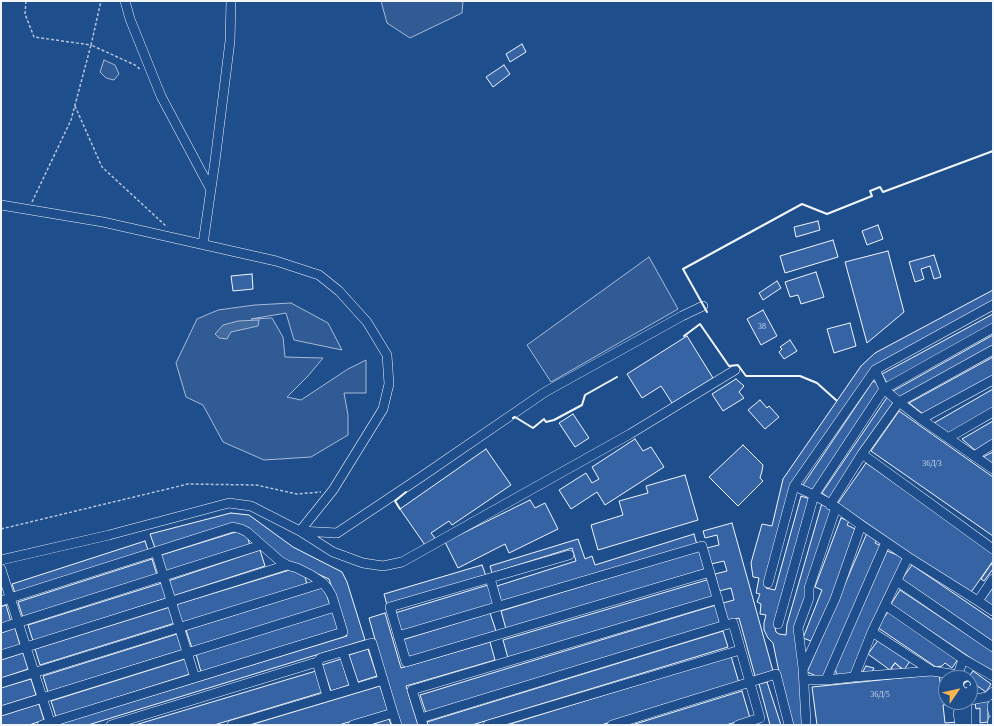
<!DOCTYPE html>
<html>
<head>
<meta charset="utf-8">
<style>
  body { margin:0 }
  #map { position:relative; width:994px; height:726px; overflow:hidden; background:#1f4e8c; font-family:"Times New Roman",serif }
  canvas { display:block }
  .frame { position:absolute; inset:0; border:2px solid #f2f6ff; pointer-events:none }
  .north { position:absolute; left:938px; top:670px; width:40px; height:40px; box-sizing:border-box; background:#1f4e8c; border:1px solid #7391ba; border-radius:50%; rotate:56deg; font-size:11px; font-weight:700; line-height:16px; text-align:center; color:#f2f6ff }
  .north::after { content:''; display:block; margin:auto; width:14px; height:18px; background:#ffb74d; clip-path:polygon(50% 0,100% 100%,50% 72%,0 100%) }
</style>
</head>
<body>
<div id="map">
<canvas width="994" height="726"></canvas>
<div class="frame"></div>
<div class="north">С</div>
</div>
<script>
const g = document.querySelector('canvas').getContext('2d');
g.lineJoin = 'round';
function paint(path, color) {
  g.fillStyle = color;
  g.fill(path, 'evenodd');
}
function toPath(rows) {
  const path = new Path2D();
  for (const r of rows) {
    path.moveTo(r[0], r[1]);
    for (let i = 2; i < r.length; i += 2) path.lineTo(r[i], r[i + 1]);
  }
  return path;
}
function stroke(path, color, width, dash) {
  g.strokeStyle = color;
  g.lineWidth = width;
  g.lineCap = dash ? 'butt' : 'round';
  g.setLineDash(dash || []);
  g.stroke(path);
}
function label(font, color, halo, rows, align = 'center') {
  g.font = font + ' "Times New Roman",serif';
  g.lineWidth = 3;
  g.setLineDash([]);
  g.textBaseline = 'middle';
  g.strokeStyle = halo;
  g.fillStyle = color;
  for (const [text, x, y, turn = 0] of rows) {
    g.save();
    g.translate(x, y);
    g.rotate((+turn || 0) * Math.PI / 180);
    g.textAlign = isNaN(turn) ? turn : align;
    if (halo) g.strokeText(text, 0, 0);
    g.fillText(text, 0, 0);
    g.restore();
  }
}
const built = toPath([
  [381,1,463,1,462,13,410,38,387,23,381,1],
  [104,60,115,65,119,74,114,80,106,78,100,72,104,60],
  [649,257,678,309,551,382,527,345,649,257],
  [291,303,328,323,342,350,294,340,286,313,251,319,272,318,283,337,285,357,323,358,308,376,287,397,301,400,348,369,366,360,366,393,344,393,348,415,348,435,311,457,264,460,223,442,203,405,186,397,176,363,197,319,218,310,255,305,291,303]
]);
paint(built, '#305b95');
stroke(built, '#a8bbd7', 1);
const water = toPath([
  [259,320,258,326,231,332,227,339,219,338,215,334,223,325,238,321,259,320]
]);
paint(water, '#446ba0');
stroke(water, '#a8bbd7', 1);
const building = toPath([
  [522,44,526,52,510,62,506,54,522,44],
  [504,65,510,74,493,87,486,77,504,65],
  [818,221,820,230,796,237,794,227,818,221],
  [878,225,883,239,867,245,862,231,878,225],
  [833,240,838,257,785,273,780,256,833,240],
  [888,251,904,312,867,343,845,262,888,251],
  [934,255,941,277,934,279,930,266,921,269,924,279,915,282,909,262,934,255],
  [816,272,824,297,801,304,798,295,790,297,785,282,816,272],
  [252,274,253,289,233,291,231,276,252,274],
  [777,281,781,288,763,300,759,293,777,281],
  [993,290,993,302,882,362,794,484,766,588,775,590,801,496,810,499,775,627,776,632,779,634,786,635,787,624,822,503,832,507,797,629,803,725,790,725,773,643,768,638,764,630,764,623,766,615,760,614,761,604,757,602,760,594,756,593,759,578,753,577,751,563,762,524,772,526,783,479,861,366,875,353,993,290],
  [763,310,777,336,761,345,747,319,763,310],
  [993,314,993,325,887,383,882,374,993,314],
  [850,323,856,346,834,353,827,329,850,323],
  [993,335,993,345,897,399,893,391,993,335],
  [687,336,713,378,672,403,661,386,642,398,627,374,687,336],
  [790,340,797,351,784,359,779,352,782,349,780,347,790,340],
  [993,357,993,376,923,414,909,403,993,357],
  [736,379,744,386,739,392,744,398,723,411,712,394,736,379],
  [873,381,883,387,813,491,803,485,873,381],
  [993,389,993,408,948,434,934,423,993,389],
  [888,396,896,402,830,499,822,493,888,396],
  [760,400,767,408,769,406,779,417,765,429,748,410,760,400],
  [899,411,993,477,993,536,871,451,899,411],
  [573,414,589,438,575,447,559,423,573,414],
  [993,421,993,441,976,451,962,439,993,421],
  [635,439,643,451,651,447,664,467,605,505,597,492,571,509,559,490,586,473,592,483,599,479,592,467,635,439],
  [743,445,763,465,762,471,760,478,763,481,738,506,709,477,743,445],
  [486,449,511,485,452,525,449,521,431,533,435,538,425,545,400,509,486,449],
  [993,452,993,465,983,457,993,452],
  [866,463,993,552,993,561,969,595,838,503,866,463],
  [685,475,698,520,598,550,591,525,623,515,619,501,648,493,646,486,685,475],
  [530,500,535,508,545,503,558,529,509,553,505,544,458,568,445,542,530,500],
  [231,513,249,515,293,547,342,572,347,582,365,640,88,725,56,725,347,636,329,579,284,559,244,526,155,548,150,534,231,513],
  [841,518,849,521,847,525,855,529,833,594,811,641,803,638,822,590,815,587,841,518],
  [732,523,773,671,755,676,739,618,728,621,723,603,734,600,731,588,719,591,715,574,727,571,724,561,711,564,707,548,719,545,717,535,705,538,703,531,732,523],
  [239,531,247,535,250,546,164,574,158,556,239,531],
  [867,533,878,538,875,543,881,546,823,679,807,672,867,533],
  [694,534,697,545,502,604,497,586,576,561,572,548,492,573,490,566,578,539,585,559,592,556,595,565,694,534],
  [145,541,148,550,15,593,12,584,145,541],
  [260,550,265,566,173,596,168,581,260,550],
  [700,550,706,569,506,629,501,611,700,550],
  [887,551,905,558,851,676,837,676,835,668,887,551],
  [152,559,157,575,23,618,18,602,152,559],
  [991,564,993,565,993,569,984,581,981,579,991,564],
  [482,565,486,576,387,605,384,594,482,565],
  [912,565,993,620,993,642,902,579,912,565],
  [293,569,305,576,307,585,181,623,175,605,293,569],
  [710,579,715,597,508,658,503,640,710,579],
  [162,583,167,598,33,641,28,625,162,583],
  [488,585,494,604,401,632,395,613,488,585],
  [324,587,330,605,192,648,186,630,324,587],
  [993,587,993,610,982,603,993,587],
  [900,590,993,652,993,673,891,604,900,590],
  [6,605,11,622,1,625,1,607,6,605],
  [716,605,721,623,426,713,420,695,716,605],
  [170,607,175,623,40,665,35,649,170,607],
  [334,611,339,629,201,672,196,654,334,611],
  [888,612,958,659,952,668,945,663,942,666,936,667,877,627,888,612],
  [385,613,401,668,490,642,495,660,406,686,418,725,399,725,369,618,385,613],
  [490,613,496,631,408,659,402,640,490,613],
  [15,628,20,645,1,651,1,633,15,628],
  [723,631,728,647,472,725,428,725,427,722,723,631],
  [177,634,182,650,48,692,43,676,177,634],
  [879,639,910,661,904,670,895,663,890,670,868,654,879,639],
  [368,649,377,676,358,682,349,655,368,649],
  [23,653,28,669,1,678,1,660,23,653],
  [731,656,739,683,601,725,507,725,731,656],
  [185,659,190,674,56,717,51,701,185,659],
  [341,659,349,685,331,691,322,665,341,659],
  [895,663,901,668,899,671,895,671,891,668,895,663],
  [866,666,874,668,871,674,862,673,866,666],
  [316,671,323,692,214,725,135,725,316,671],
  [973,671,991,684,986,692,970,681,970,678,968,678,973,671],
  [939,674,941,688,946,687,946,702,961,702,961,703,943,705,945,723,957,722,957,725,817,725,812,687,939,674],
  [31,679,36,695,1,706,1,688,31,679],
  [970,681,977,685,974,689,970,687,970,681],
  [767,682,781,725,770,725,759,684,767,682],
  [380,686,388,710,339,725,250,725,380,686],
  [742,691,750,718,726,725,632,725,742,691],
  [989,699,991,707,988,707,988,722,980,723,980,708,976,709,975,702,989,699],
  [39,704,44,720,29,725,1,725,1,716,39,704],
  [389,719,391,725,371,725,389,719]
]);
paint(building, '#3563a3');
stroke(building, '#f2f6ff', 1);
const minor = toPath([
  [125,1,130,19,161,96,211,190],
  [1,205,103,222,276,261,319,275,339,291,367,322,387,355,389,384,383,409,333,490,300,531,337,533,421,477,545,392,682,316,703,306],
  [203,244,215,161,230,41,231,1],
  [875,370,884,389,899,402,921,419,993,469],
  [921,419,993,380],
  [948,438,993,412],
  [862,454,993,549],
  [974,456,993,444],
  [830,505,862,454,899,402,993,350],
  [156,552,195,678],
  [569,555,390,607,406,662,710,572],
  [908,557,978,601,993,611],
  [1,560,109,535,229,503,251,506,300,531,333,552,363,563,383,566,402,562,630,434,735,370],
  [1,569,51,725],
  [490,578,498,606],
  [897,581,993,647],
  [768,583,794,486,875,370,993,305],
  [1,601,233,527,241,529,247,532,280,561,287,565,297,568,311,575,323,583,328,589,332,596,343,632,42,725],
  [978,601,993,579],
  [885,605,963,659,958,675,959,678],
  [778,624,814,495,794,486],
  [1,628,261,545],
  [872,632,908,557,886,542],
  [398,636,702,546,725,625,733,623,760,718,738,725],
  [343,652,355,688],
  [1,655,287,565],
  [963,659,993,676],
  [804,667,835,599,861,525,836,507],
  [932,671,958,675],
  [804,680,826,680,886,542,861,525],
  [826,680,854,677,932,671,872,632,854,677],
  [1,683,323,583],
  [327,696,317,662,321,658,372,643,393,713],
  [970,700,987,697,993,692],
  [967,702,967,725],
  [993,704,992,706,993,712],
  [1,711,335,607],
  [421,718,725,625],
  [806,722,803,668,798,628,809,598,809,588,836,507,814,495,884,389,993,328],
  [111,725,317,662],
  [232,725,383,680],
  [353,725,393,713,397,725],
  [423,725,412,690,718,599],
  [488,725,740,650],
  [612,725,776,674,789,725],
  [960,725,958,713,967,707],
  [992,725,993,720]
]);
stroke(minor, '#f2f6ff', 10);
stroke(toPath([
  [26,1,25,14,34,37,91,45,101,1],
  [75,106,102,167,167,227],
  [32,202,71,120,91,45,135,65,141,70],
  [1,529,188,484,256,485,297,494,321,492]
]), '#b3c4dc', 1.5, [3, 2]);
stroke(minor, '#1f4e8c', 9);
stroke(toPath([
  [707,312,683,269,802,204,827,214,872,196,870,191,880,187,883,192,993,151],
  [684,336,700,324,729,366,738,365,746,376,800,376,817,383,836,400],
  [513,418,515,417,533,428,544,419,546,422,554,420,582,405,585,395,617,377],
  [400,509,395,501,406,492]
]), '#f2f6ff', 2);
label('8px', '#c3d1e8', null, [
  ["38",762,327],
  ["36Д/3",932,464],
  ["36Д/5",880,695]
]);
</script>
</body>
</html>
